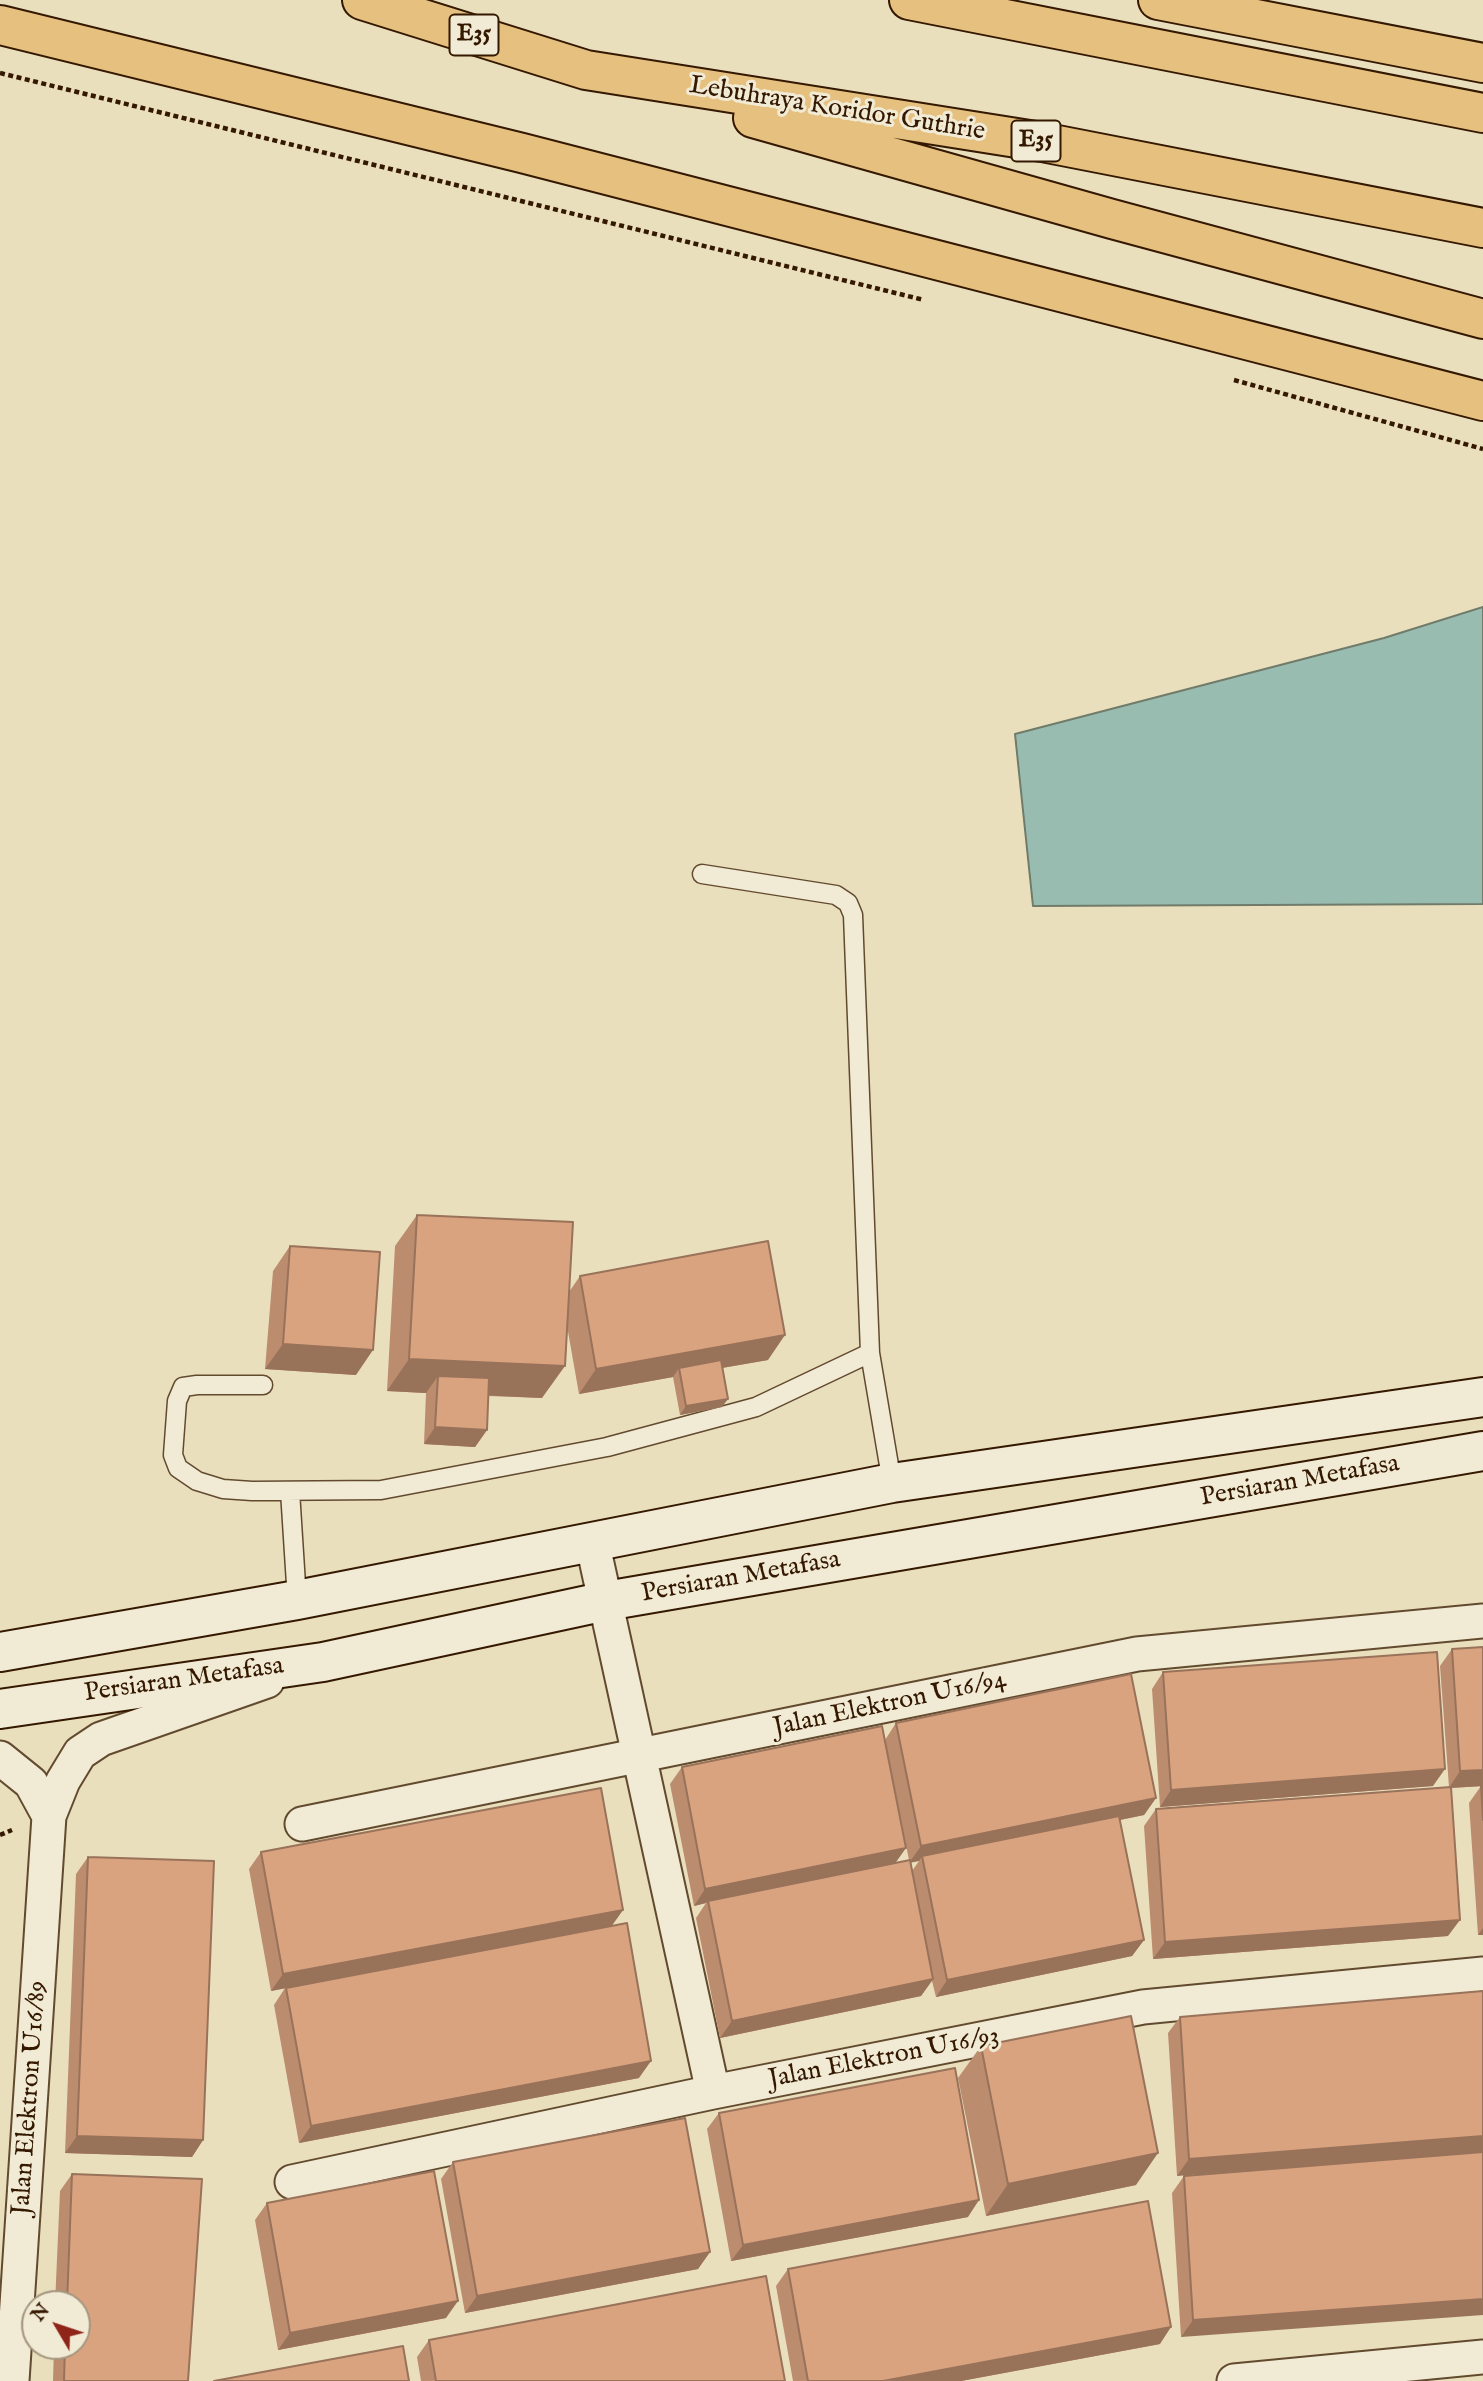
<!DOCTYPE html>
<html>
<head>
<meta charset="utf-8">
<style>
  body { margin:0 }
  #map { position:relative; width:1483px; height:2381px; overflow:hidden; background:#eadfbd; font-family:"IM FELL English",serif }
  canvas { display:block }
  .north { position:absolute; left:21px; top:2290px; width:70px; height:70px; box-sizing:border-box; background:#f1ead4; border:2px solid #a5967f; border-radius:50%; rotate:309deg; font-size:19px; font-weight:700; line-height:28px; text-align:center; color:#341800 }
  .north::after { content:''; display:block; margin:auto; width:24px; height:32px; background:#8f2418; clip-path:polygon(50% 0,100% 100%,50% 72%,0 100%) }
</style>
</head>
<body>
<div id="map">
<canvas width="1483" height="2381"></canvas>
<div class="north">N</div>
</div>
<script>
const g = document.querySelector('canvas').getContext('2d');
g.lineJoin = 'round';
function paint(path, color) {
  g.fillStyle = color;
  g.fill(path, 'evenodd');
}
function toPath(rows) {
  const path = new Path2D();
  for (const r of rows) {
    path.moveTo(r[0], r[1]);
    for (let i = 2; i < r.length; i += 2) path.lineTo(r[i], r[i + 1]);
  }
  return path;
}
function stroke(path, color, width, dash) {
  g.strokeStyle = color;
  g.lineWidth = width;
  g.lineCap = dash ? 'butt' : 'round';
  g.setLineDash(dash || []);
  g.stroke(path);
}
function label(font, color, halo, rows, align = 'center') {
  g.font = font + ' "IM FELL English",serif';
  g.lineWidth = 6;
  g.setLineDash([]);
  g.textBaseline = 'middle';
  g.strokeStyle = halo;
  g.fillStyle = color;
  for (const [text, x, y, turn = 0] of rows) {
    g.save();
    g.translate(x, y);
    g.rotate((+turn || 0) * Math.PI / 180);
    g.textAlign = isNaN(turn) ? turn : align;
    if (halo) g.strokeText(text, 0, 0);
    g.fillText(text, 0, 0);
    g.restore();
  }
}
const water = toPath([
  [1483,607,1483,904,1033,906,1015,734,1384,638,1483,607]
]);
paint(water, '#98bdb0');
stroke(water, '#707b6a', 2);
const lane = toPath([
  [702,874,836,895,848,903,853,915,870,1353,892,1483],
  [263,1385,197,1385,183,1387,177,1401,173,1455,178,1468,197,1481,223,1489,252,1491,381,1490,607,1447,756,1407,870,1353],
  [290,1491,297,1600]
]);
const street = toPath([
  [592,1541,713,2092],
  [0,1758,31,1783,49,1816],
  [302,1824,1137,1654,1483,1621],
  [292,2182,713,2092,1143,2007,1483,1974],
  [12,2381,49,1816,63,1781,80,1753,101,1739,267,1681],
  [1234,2381,1483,2357]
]);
const secondary = toPath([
  [0,1652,297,1600,892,1483,1483,1397],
  [0,1709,323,1662,606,1601,1483,1451]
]);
const highway = toPath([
  [362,0,586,70,1042,142,1483,228],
  [909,0,1483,113],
  [1158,0,1483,63],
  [0,25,522,153,1483,401],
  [753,118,1112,219,1483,319]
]);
stroke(lane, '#624a2f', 21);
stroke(street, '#624a2f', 37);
stroke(secondary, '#341800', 42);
stroke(highway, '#341800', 42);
stroke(toPath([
  [0,73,924,300],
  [1234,380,1483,449],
  [0,1835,12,1830]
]), '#341800', 4.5, [5, 3.5]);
stroke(lane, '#f1ead4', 18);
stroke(street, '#f1ead4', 33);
stroke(secondary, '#f1ead4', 38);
stroke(highway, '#e5c07e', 38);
paint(toPath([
  [417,1215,569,1292,580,1276,768,1360,722,1368,722,1407,680,1415,673,1377,579,1394,567,1326,542,1398,488,1396,487,1430,475,1447,424,1444,426,1393,387,1391,395,1246],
  [290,1246,356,1375,265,1369,273,1271],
  [1452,1649,1483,1786,1451,1788,1448,1936,1153,1959,1144,1826,1156,1809,1449,1787,1440,1666],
  [1163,1672,1433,1786,1160,1807,1152,1689],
  [896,1723,1156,1798,1144,1815,1120,1820,1144,1940,1132,1956,936,1997,932,1981,921,1996,720,2038,696,1918,706,1903,694,1906,670,1784,682,1767,896,1863,909,1860,885,1740],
  [919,1861,912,1871,910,1862],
  [1481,1786,1483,1786,1483,1935,1478,1935,1469,1803],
  [261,1852,623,1910,611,1926,639,2078,299,2143,274,2005,285,1988,271,1991,249,1869],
  [88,1857,203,2140,192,2157,65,2153,76,1874],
  [1483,1991,1177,2176,1168,2033,1180,2017],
  [981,2046,1136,2185,986,2216,958,2078],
  [719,2113,968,2217,731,2261,707,2129],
  [1483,2152,1181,2337,1172,2193,1184,2176],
  [453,2162,710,2252,698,2269,465,2313,441,2179],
  [72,2174,188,2381,53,2381,54,2346,77,2346,77,2304,55,2304,60,2191],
  [267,2203,446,2318,278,2350,255,2220],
  [788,2269,1160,2344,961,2381,793,2381,776,2286],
  [429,2340,785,2381,421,2381,417,2357]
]), '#bb8c6e');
paint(toPath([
  [785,1335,768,1360,681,1375,679,1368,673,1377,579,1394,596,1369],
  [283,1344,373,1350,356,1375,265,1369],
  [409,1359,565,1366,542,1398,437,1393,438,1376,426,1393,387,1391],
  [728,1399,722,1407,680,1415,686,1406],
  [435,1427,487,1430,475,1447,424,1444],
  [1445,1769,1433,1786,1160,1807,1171,1790],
  [1483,1770,1483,1786,1449,1788,1460,1771],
  [1156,1798,1144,1815,923,1860,922,1856,919,1861,909,1863,921,1846],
  [906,1848,894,1865,708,1901,706,1903,694,1906,705,1889],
  [623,1910,611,1927,271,1991,283,1974],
  [1460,1920,1448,1936,1153,1959,1165,1942],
  [1483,1928,1483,1935,1478,1935],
  [1144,1940,1132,1956,936,1997,947,1980],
  [933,1979,921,1996,720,2038,732,2021],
  [651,2061,639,2078,299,2143,311,2126],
  [77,2136,203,2140,192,2157,65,2153],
  [1483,2136,1483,2152,1177,2176,1189,2159],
  [1158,2153,1136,2185,986,2216,1008,2184],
  [979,2200,968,2217,731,2261,743,2245],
  [710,2252,698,2269,465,2313,477,2296],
  [1483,2299,1483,2315,1181,2337,1193,2320],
  [458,2301,446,2318,278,2350,290,2333],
  [1171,2327,1160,2344,961,2381,883,2381]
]), '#99725a');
const building = toPath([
  [417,1215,573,1222,565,1366,409,1359,417,1215],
  [768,1241,785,1335,596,1369,580,1276,768,1241],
  [290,1246,380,1252,373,1350,283,1344,290,1246],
  [721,1360,728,1399,686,1406,679,1368,721,1360],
  [438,1376,489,1378,487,1430,435,1427,438,1376],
  [1483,1647,1483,1770,1460,1771,1452,1649,1483,1647],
  [1437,1652,1445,1769,1171,1790,1163,1672,1437,1652],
  [1131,1674,1156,1798,921,1846,896,1723,1131,1674],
  [882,1726,906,1848,705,1889,682,1767,882,1726],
  [1481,1786,1483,1786,1483,1820,1481,1786],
  [1451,1787,1460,1920,1165,1942,1156,1809,1451,1787],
  [601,1788,623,1910,283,1974,261,1852,601,1788],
  [1119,1816,1144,1940,947,1980,922,1856,1119,1816],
  [88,1857,214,1861,203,2140,77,2136,88,1857],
  [910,1860,933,1979,732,2021,708,1901,910,1860],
  [627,1923,651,2061,311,2126,286,1988,627,1923],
  [1483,1991,1483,2136,1189,2159,1180,2017,1483,1991],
  [1131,2016,1158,2153,1008,2184,981,2046,1131,2016],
  [955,2068,979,2200,743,2245,719,2113,955,2068],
  [685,2118,710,2252,477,2296,453,2162,685,2118],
  [1483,2152,1483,2299,1193,2320,1184,2176,1483,2152],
  [434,2171,458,2301,290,2333,267,2203,434,2171],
  [72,2174,202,2179,188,2381,64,2381,65,2346,77,2346,77,2304,67,2304,72,2174],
  [1148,2201,1171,2327,883,2381,808,2381,788,2269,1148,2201],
  [766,2276,785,2381,436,2381,429,2340,766,2276],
  [403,2346,409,2381,214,2381,403,2346]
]);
paint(building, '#daa380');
stroke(building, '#99725a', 2);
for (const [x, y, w] of [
  [474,35,49],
  [1036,141,49]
]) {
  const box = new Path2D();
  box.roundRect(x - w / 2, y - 20.5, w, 41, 5);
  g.fillStyle = '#f1ead4';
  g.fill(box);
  stroke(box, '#341800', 2);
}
label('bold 24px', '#341800', null, [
  ["E35",474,35],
  ["E35",1036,141]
]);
label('26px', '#341800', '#f1ead4', [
  ["Lebuhraya Koridor Guthrie",837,110,9],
  ["Persiaran Metafasa",1300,1482,-10],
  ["Persiaran Metafasa",741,1578,-10],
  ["Persiaran Metafasa",184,1681,-8],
  ["Jalan Elektron U16/94",890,1705,-12],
  ["Jalan Elektron U16/93",884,2059,-11],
  ["Jalan Elektron U16/89",31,2098,-86]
]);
</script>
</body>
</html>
